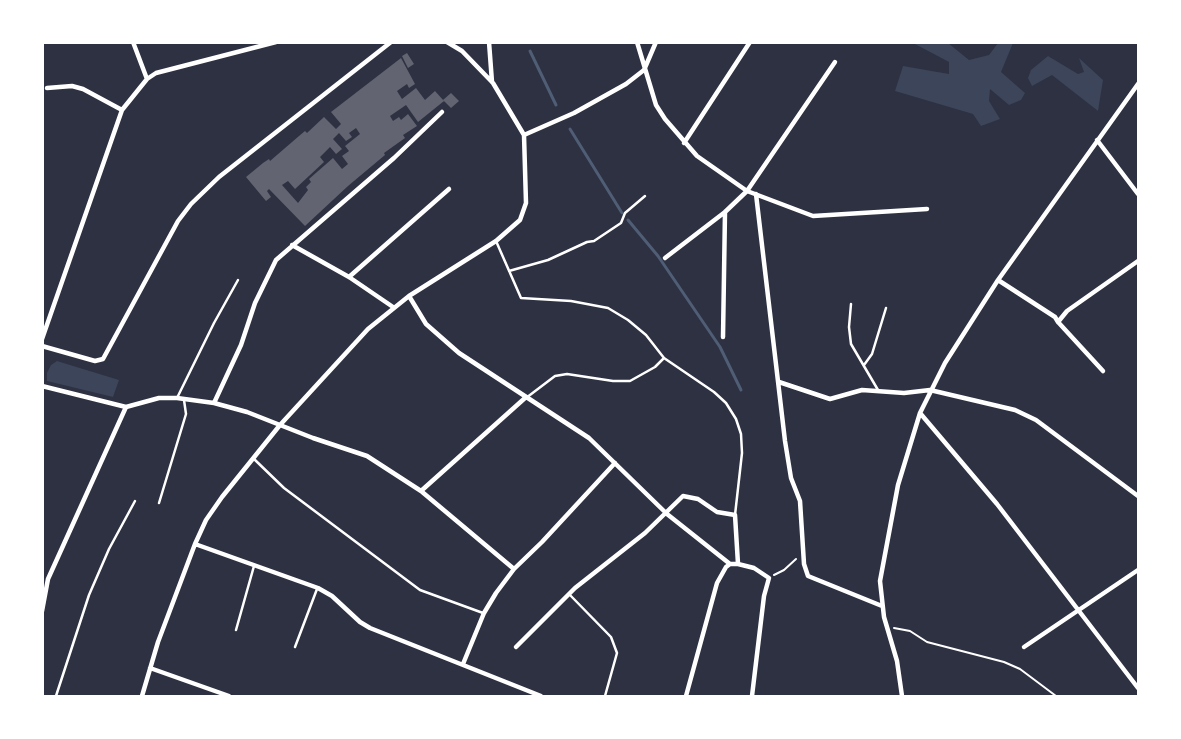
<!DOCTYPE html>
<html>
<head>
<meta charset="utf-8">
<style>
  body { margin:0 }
  #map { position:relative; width:1181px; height:739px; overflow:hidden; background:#2d3142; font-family:"Archivo Narrow",sans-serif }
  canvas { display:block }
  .frame { position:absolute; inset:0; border:44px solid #fff; pointer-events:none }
</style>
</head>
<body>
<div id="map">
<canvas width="1181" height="739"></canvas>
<div class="frame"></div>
</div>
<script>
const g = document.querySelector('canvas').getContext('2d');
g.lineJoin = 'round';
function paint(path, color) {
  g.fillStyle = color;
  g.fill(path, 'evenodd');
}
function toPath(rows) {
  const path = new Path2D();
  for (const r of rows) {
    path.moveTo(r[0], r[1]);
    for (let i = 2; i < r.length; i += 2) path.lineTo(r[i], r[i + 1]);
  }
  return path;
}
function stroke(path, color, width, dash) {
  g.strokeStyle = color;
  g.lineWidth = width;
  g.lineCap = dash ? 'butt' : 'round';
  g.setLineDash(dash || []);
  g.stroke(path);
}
paint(toPath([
  [1013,43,1001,72,1025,93,1021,100,1009,105,990,89,989,101,1000,119,981,126,973,114,895,91,903,66,949,74,949,62,913,43,948,43,969,60,989,55,998,43],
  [1048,56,1078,74,1084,72,1079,58,1103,80,1098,111,1052,75,1032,86,1028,78,1031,70],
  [57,361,119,380,113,397,47,381,47,373,51,365]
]), '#3c4559');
stroke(toPath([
  [530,51,556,105],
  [570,129,622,213],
  [628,220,658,256,720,347,741,390]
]), '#4f5d75', 3);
paint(toPath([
  [407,53,414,64,408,68,402,56],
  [401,58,415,84,409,88,407,84,397,91,402,99,416,88,425,100,435,91,444,101,418,122,406,105,390,116,393,121,399,117,401,120,408,114,417,126,403,135,405,138,384,153,385,155,348,186,305,226,269,189,267,191,271,197,266,201,246,177,263,163,269,159,270,161,299,136,305,131,307,133,324,117,336,129,341,124,331,112],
  [356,128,360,134,345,146,349,151,342,156,348,164,342,169,333,158,309,179,311,182,306,187,308,190,298,203,282,185,288,181,295,189,324,162,320,157,330,147,336,154,342,149,333,139,339,133,346,141,352,137,349,133],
  [451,93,459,101,451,108,443,100]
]), '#626471');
stroke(toPath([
  [774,575,784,570,796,559],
  [894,628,910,631,927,642,1004,662,1020,669,1056,696]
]), '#fff', 2);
stroke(toPath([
  [496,241,521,298,571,301,608,308,628,320,646,335,664,358],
  [509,271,548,260,587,242,594,241,621,223,625,213,645,196],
  [851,304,849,327,851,344,878,390],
  [864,365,872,354,886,308],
  [177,398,214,323,238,280],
  [526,398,555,376,567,374,613,381,630,381,655,367,664,358,714,392,726,403,736,419,741,434,742,453,735,515],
  [254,459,284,488,420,590,483,613],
  [159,503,186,414,184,400],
  [569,594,611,637,617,653,605,696],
  [236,630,254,566],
  [295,647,317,589],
  [56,696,89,595,109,549,135,501]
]), '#fff', 2.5);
stroke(toPath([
  [133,42,147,79],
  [489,42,492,82],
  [637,42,656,105,665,119,697,156,747,191,813,216,927,209],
  [47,88,72,86,83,89,122,110],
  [524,135,574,113,626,84,644,70,656,42],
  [1097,140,1138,194],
  [684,143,750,42],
  [756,194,785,441,791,478,800,501,804,564,808,576,882,606],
  [292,245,349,277,393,307],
  [665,258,725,212,747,191,835,62],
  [349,277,449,189],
  [998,280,1055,317,1058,322,1067,311,1138,261],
  [409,296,426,324,459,353,589,438,667,514,730,564],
  [1058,322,1103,371],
  [723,337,725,212],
  [42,339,122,110,147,79,156,73,276,42],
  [42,346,95,361,103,359,178,221,191,204,219,177,391,42],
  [779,382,830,399,862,390,904,393,930,390,1015,410,1036,420,1138,496],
  [42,386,126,407,159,398,177,398,214,403,247,412,313,438,367,456,421,491,514,569],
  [214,403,241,345,255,303,276,260,394,158,442,112],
  [920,413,997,504,1138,688],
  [421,491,525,398],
  [195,544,318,588,332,596,360,622,370,628,541,696],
  [42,611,48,579,126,407],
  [516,647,575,588,645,533,683,496,698,499,717,512,735,515,738,564],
  [1024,647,1138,570],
  [463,664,484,613,496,593,514,569,542,542,615,463],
  [150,668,229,696],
  [142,696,158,642,195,544,206,520,222,497,280,425,368,329,409,296,496,241,520,220,526,203,524,135,493,83,462,51,447,42],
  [686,696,717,583,726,567,730,564,738,564,754,568,769,578,764,596,752,696],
  [902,696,897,661,884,617,880,581,898,485,920,413,945,363,998,280,1138,84]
]), '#fff', 4.5);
</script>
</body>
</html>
